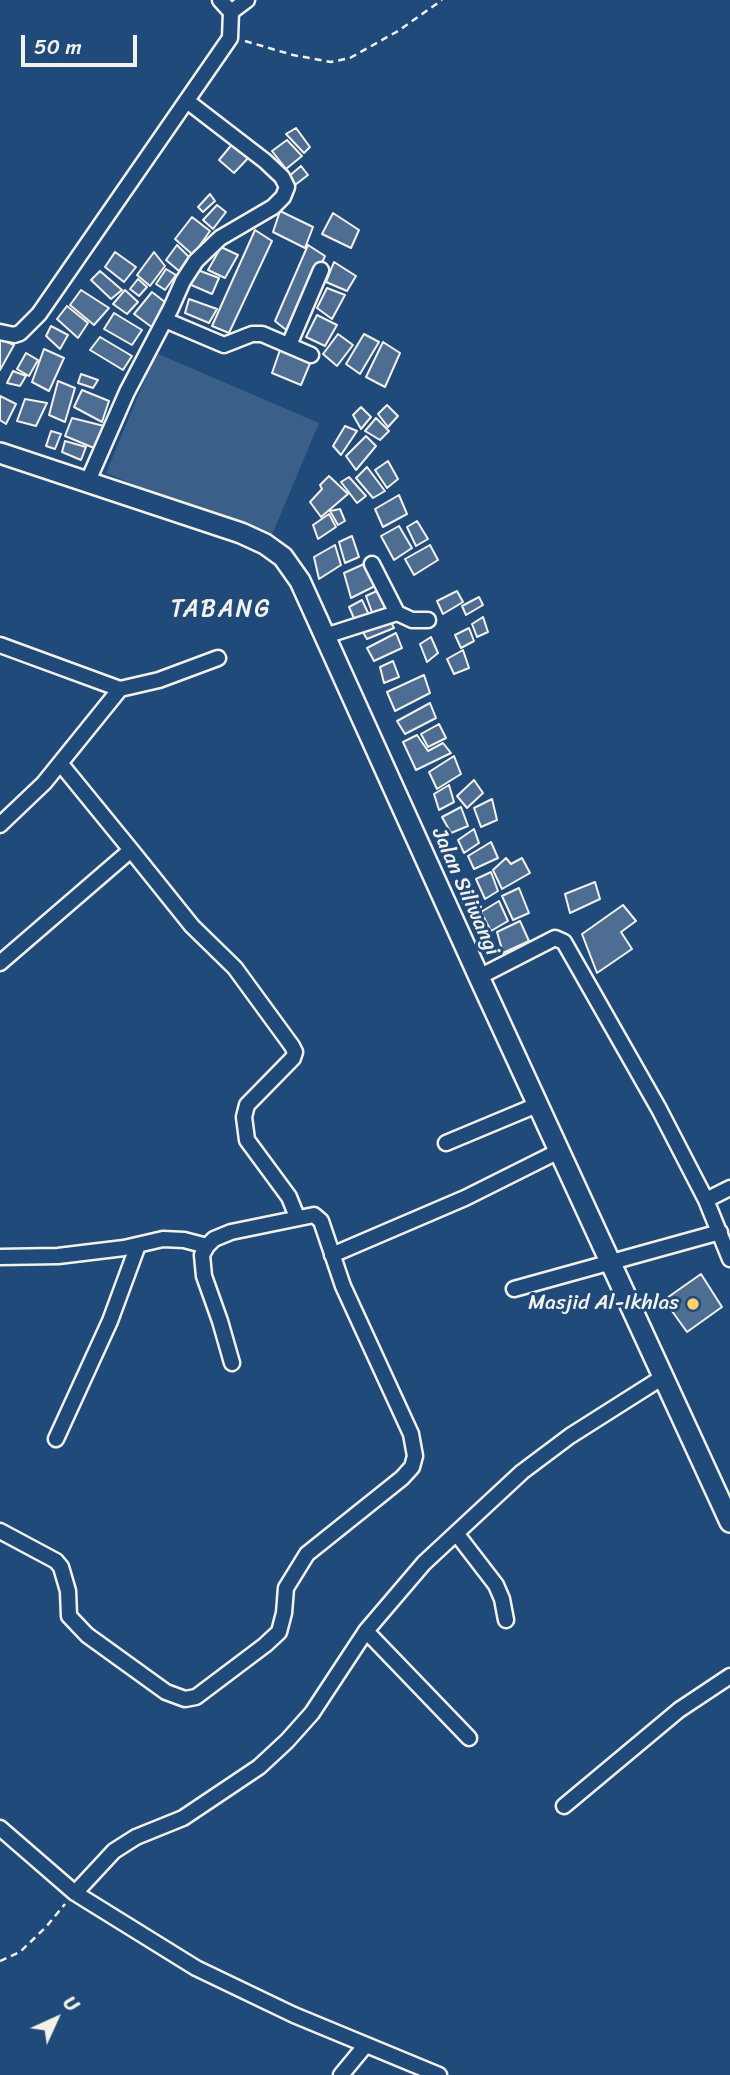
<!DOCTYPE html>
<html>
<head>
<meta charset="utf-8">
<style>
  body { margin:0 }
  #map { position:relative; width:730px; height:2075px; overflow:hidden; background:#1f4a7a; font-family:Sriracha,sans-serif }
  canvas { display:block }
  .north { position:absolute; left:21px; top:1984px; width:70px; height:70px; -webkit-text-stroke:5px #1f4a7a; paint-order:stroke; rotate:45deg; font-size:19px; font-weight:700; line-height:28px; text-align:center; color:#f4f1e8 }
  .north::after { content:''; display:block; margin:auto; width:24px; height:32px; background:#f4f1e8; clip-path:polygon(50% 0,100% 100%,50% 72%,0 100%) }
  .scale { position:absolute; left:21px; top:35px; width:116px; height:32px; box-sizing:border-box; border:4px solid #f4f1e8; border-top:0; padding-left:9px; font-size:21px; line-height:24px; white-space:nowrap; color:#f4f1e8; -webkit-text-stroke:5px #1f4a7a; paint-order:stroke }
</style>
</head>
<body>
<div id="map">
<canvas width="730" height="2075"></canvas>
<div class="north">U</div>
<div class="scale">50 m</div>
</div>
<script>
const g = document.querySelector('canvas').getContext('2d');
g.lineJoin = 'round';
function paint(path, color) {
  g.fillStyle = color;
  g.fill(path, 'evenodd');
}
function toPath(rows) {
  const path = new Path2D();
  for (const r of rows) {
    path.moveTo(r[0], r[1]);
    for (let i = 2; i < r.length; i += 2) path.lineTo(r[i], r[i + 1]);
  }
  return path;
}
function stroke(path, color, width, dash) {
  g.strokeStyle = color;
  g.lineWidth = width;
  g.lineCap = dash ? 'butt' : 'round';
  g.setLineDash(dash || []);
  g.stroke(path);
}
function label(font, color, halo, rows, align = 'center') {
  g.font = font + ' Sriracha,sans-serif';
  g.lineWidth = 6;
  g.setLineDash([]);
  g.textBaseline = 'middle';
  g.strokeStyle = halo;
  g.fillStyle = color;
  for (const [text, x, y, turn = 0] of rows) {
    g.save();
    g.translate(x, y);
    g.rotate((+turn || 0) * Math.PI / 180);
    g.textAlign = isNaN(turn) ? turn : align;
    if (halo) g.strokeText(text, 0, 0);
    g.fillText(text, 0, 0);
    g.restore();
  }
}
paint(toPath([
  [156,353,319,423,269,542,106,473]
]), '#3a5f88');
const building = toPath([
  [296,128,310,147,304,153,286,134,296,128],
  [287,140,302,156,286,169,272,151,287,140],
  [234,142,251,155,234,173,219,160,234,142],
  [301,166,308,175,295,185,288,177,301,166],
  [210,194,215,201,203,212,198,207,210,194],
  [217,205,226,212,213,229,203,220,217,205],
  [280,211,313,227,305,248,273,232,280,211],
  [333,213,359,230,351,248,322,234,333,213],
  [192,217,210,231,193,255,175,239,192,217],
  [255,230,272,241,229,333,212,326,255,230],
  [177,245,189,257,179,271,166,260,177,245],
  [308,245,325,256,290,333,275,321,308,245],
  [221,247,238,255,225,278,208,270,221,247],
  [115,252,136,267,124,282,105,267,115,252],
  [154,252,165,266,150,286,137,275,154,252],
  [334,262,356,276,347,291,326,282,334,262],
  [166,269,176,275,165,290,156,284,166,269],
  [195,269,219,278,212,294,189,284,195,269],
  [100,271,122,290,111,299,91,280,100,271],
  [138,279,147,287,139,296,130,289,138,279],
  [327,288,345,295,332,319,317,308,327,288],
  [81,290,109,308,94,325,70,305,81,290],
  [125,290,138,302,127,314,113,304,125,290],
  [152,292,170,306,153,328,134,314,152,292],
  [189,299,217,309,209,323,185,313,189,299],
  [67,306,88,323,78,338,57,319,67,306],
  [114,313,142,330,132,345,104,329,114,313],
  [317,315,337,325,325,346,306,337,317,315],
  [51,326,68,335,60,349,46,336,51,326],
  [338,334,353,345,337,366,323,354,338,334],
  [364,334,379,342,360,374,346,364,364,334],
  [100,337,132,356,123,370,90,350,100,337],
  [0,339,14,345,0,370,0,339],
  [383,342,400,353,385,387,366,377,383,342],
  [44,349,64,358,49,391,32,382,44,349],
  [280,350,311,361,301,385,272,373,280,350],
  [26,353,38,360,29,376,17,369,26,353],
  [13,371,26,376,20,386,7,383,13,371],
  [81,374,98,380,93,388,78,383,81,374],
  [58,381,75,388,65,422,49,415,58,381],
  [82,390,109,401,102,422,74,407,82,390],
  [0,396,16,404,6,424,0,420,0,396],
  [25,399,47,403,36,426,17,421,25,399],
  [387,405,398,416,388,427,378,414,387,405],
  [361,407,371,417,361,429,353,415,361,407],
  [72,418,104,426,94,448,65,436,72,418],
  [376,418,389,431,380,440,365,431,376,418],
  [345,426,357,431,341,455,333,446,345,426],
  [51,431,61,434,55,449,46,446,51,431],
  [366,436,376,446,356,470,346,456,366,436],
  [65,441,86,447,81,460,62,452,65,441],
  [388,461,398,479,387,488,375,470,388,461],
  [367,467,385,491,373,498,356,478,367,467],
  [329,476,348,494,321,517,310,502,322,489,320,485,329,476],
  [349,477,366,496,357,503,341,482,349,477],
  [399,495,407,514,383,527,375,509,399,495],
  [340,509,345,521,338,525,330,511,340,509],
  [329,514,336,527,318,539,313,525,329,514],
  [417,521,428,539,416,546,407,527,417,521],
  [399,526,412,548,394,560,381,536,399,526],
  [352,536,359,557,345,563,339,542,352,536],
  [335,545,341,565,319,579,314,557,335,545],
  [430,545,438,560,414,575,405,559,430,545],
  [364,564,375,586,351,598,344,573,364,564],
  [381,589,389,609,373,615,366,596,381,589],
  [457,591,463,602,443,614,437,601,457,591],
  [479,597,483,605,466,615,462,606,479,597],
  [362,600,370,617,356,623,349,607,362,600],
  [483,617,488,632,477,637,472,624,483,617],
  [390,620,394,628,367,639,361,629,390,620],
  [469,628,474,641,461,648,455,635,469,628],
  [396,633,402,648,374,661,367,648,396,633],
  [431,637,438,653,427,662,420,644,431,637],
  [463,650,469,668,454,674,447,659,463,650],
  [393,661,399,677,384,683,380,667,393,661],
  [424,675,430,693,395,711,387,692,424,675],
  [430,703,436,718,405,734,397,721,430,703],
  [439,724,446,738,428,747,421,734,439,724],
  [417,735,428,751,443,743,451,753,416,770,403,742,417,735],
  [454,756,461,774,437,789,429,772,454,756],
  [474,780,483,793,467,808,457,796,474,780],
  [449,785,454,802,439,810,434,794,449,785],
  [492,799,497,820,481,827,474,808,492,799],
  [461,807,468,826,451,833,442,817,461,807],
  [474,829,479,843,464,853,458,840,474,829],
  [491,842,498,858,474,869,468,856,491,842],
  [506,858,511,864,522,858,530,873,502,889,493,870,506,858],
  [491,872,498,891,485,899,476,879,491,872],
  [595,882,600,899,570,913,565,894,595,882],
  [519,888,529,913,513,920,502,896,519,888],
  [476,895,481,907,468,911,462,902,476,895],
  [499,901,508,921,491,931,481,912,499,901],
  [623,905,636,921,621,932,632,949,597,973,582,934,623,905],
  [520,921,529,941,503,953,497,932,520,921],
  [701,1274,722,1307,687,1332,664,1300,701,1274]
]);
paint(building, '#4d6e92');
stroke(building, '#f4f1e8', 2);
const minor = toPath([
  [231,12,247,0],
  [165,320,224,345,252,334,262,334,311,355],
  [0,332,14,335,20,333,39,314,230,38,231,12,220,0],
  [289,345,321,270],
  [88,481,127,392,171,308,183,281,196,261,220,238,273,207,283,197,287,187,282,177,265,161,187,101],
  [372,564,397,613,412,620,428,620],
  [325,636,397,613],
  [0,645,120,689,159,680,218,658],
  [0,825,44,783,120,689],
  [131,850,192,926,235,968,292,1046,295,1052,293,1058,247,1105,244,1117,247,1140,289,1197,297,1217],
  [0,963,131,850,60,763],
  [479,977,555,938,564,942,659,1109,706,1200,730,1259],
  [446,1143,537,1105],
  [706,1200,730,1188],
  [332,1255,465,1198,559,1151],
  [0,1257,58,1256,124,1248,163,1239,184,1240,207,1246],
  [514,1289,720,1232],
  [56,1439,110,1321,138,1245],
  [0,1531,56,1561,61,1567,68,1591,69,1616,87,1635,166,1692,185,1699,196,1697,265,1645,279,1632,284,1613,286,1588,307,1554,402,1478,412,1467,415,1456,411,1434,343,1286,321,1221,314,1215,231,1232,214,1239,207,1246,202,1255,204,1276,220,1321,232,1363],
  [456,1533,496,1585,502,1599,506,1620],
  [366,1631,469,1738],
  [564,1806,679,1710,730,1676],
  [0,1828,75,1893,196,1968,294,2015,439,2075],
  [75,1893,114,1851,136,1837,183,1818,259,1767,287,1741,312,1713,366,1631,424,1563,522,1472,570,1436,663,1377],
  [341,2075,365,2046]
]);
const secondary = toPath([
  [0,453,241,533,265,544,283,557,300,581,479,977,730,1522]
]);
stroke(minor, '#f4f1e8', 19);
stroke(secondary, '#f4f1e8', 24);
stroke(toPath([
  [245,41,293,55,331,62,350,58,398,31,442,0],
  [0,1961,20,1952,46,1927,65,1904]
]), '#f4f1e8', 2.5, [7, 5]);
stroke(minor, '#1f4a7a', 14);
stroke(secondary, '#1f4a7a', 19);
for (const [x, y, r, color] of [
  [693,1304,7,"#ffd166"]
]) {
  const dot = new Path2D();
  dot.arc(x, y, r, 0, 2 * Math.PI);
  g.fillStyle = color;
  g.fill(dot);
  stroke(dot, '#1f4a7a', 2.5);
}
label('21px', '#f4f1e8', '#1f4a7a', [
  ["Jalan Siliwangi",465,892,66]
]);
label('21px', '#f4f1e8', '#1f4a7a', [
  ["Masjid Al-Ikhlas",679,1304]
], 'right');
g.letterSpacing = '2px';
label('24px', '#f4f1e8', '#1f4a7a', [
  ["TABANG",221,610]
]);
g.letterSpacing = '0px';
</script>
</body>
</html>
